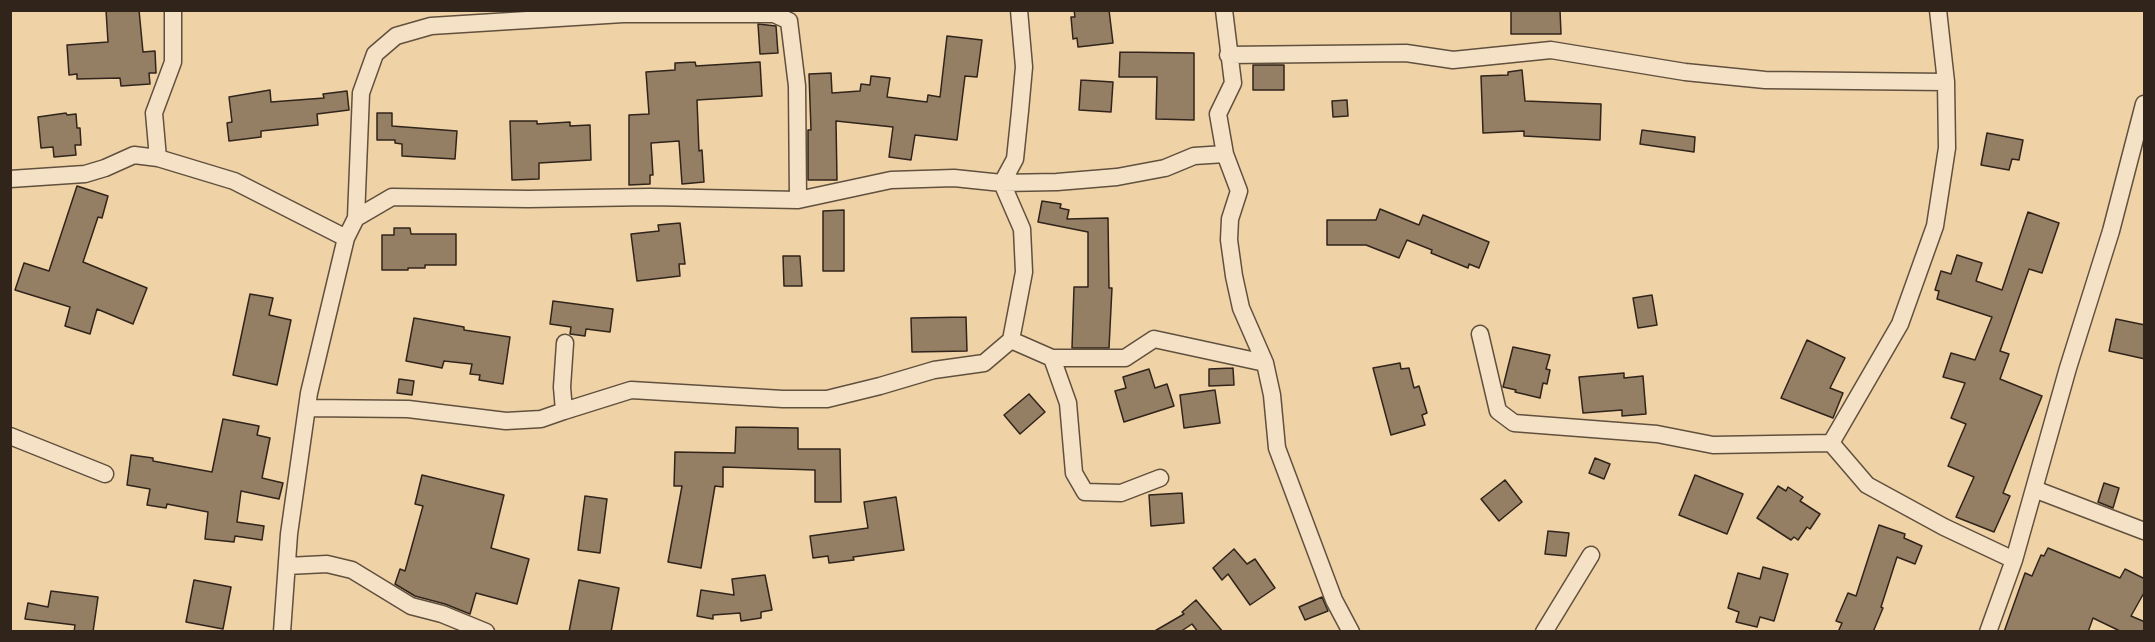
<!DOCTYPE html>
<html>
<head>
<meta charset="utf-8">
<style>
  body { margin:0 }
  #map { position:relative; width:2155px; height:642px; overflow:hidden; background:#f0d2a7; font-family:"Sorts Mill Goudy",serif }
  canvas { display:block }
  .frame { position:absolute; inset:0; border:12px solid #30241b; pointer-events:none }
</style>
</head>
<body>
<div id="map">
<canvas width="2155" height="642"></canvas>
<div class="frame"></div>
</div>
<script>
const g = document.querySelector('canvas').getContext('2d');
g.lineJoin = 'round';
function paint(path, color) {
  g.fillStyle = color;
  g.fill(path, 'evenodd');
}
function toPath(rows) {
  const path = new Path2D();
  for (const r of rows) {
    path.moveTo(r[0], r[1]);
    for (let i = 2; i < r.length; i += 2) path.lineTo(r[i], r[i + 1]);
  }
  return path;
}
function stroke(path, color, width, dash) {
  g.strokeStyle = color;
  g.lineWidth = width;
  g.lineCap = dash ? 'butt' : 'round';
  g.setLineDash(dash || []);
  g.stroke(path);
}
const building = toPath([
  [106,10,139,10,143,52,155,51,156,73,149,73,150,84,121,86,120,78,77,79,77,74,69,75,67,45,108,42,106,10],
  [1074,10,1109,10,1113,43,1078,47,1077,38,1073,39,1071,17,1075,17,1074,10],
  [1511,10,1560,10,1561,34,1511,34,1511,10],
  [758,24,776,26,778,53,760,54,758,24],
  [947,36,982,40,977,77,965,76,957,140,915,135,911,160,889,157,893,127,836,121,837,180,808,180,808,130,811,130,809,74,831,73,832,93,860,91,861,84,870,85,871,76,890,78,887,97,927,102,928,95,940,97,947,36],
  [1120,52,1194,53,1194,120,1156,119,1157,77,1119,77,1120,52],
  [695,62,696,66,760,62,762,96,697,100,699,151,702,150,704,182,682,184,679,141,651,143,653,175,650,175,650,184,629,185,629,115,649,114,646,72,675,70,675,63,695,62],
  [1253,65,1284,65,1284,90,1253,90,1253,65],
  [1522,70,1525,101,1601,104,1600,140,1524,136,1524,131,1483,133,1481,76,1508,75,1508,72,1522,70],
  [1081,80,1113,82,1111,112,1079,110,1081,80],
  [270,90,271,102,324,98,323,94,347,91,349,110,317,114,318,125,261,131,261,137,229,141,227,123,232,122,229,97,270,90],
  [1347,100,1348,116,1333,117,1332,101,1347,100],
  [66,113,67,115,76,114,77,128,80,128,81,145,75,145,76,155,54,157,53,147,41,148,38,117,66,113],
  [377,113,392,113,392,126,457,131,455,159,402,156,402,144,395,143,395,140,377,140,377,113],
  [510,121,537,121,537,124,570,122,570,126,590,125,591,160,539,163,539,179,512,180,510,121],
  [1642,130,1695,137,1694,152,1640,144,1642,130],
  [1987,133,2023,140,2019,160,2012,159,2009,170,1981,165,1987,133],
  [77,186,108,196,102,218,98,217,83,262,147,288,133,324,97,309,90,334,65,326,70,307,15,290,24,263,49,271,77,186],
  [1042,201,1061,204,1060,208,1069,210,1067,219,1108,218,1109,288,1112,288,1109,348,1072,348,1074,287,1088,287,1088,232,1038,222,1042,201],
  [1380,209,1419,225,1423,215,1489,242,1479,268,1469,264,1468,268,1431,253,1432,250,1407,240,1399,258,1366,245,1327,245,1327,220,1376,220,1380,209],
  [844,210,844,271,823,271,823,211,844,210],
  [2028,212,2059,223,2042,273,2029,269,2000,351,2009,354,2000,379,2042,396,2003,493,2010,496,1994,532,1956,517,1974,477,1948,466,1966,424,1951,418,1965,383,1943,377,1951,353,1975,360,1992,317,1937,299,1939,291,1935,290,1941,271,1951,274,1957,255,1982,263,1976,281,2002,290,2028,212],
  [680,223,685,264,679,264,680,276,637,281,631,234,659,231,658,225,680,223],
  [394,228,410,228,411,234,456,234,456,265,425,265,425,268,408,268,408,270,382,270,382,235,394,235,394,228],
  [783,256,800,256,802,286,784,286,783,256],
  [250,294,273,298,269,315,291,320,277,385,233,375,250,294],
  [1652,295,1657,325,1638,328,1633,298,1652,295],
  [553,301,613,309,610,332,586,329,585,336,570,334,571,327,550,324,553,301],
  [966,317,967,351,912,352,911,318,966,317],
  [414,318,464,327,464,330,510,337,503,384,479,380,480,375,470,374,472,364,444,361,442,368,406,361,414,318],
  [2116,319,2145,325,2145,359,2109,351,2116,319],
  [1807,340,1845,358,1830,388,1843,393,1833,418,1781,398,1807,340],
  [1513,347,1550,355,1546,369,1550,370,1547,384,1543,383,1540,398,1515,392,1516,390,1503,387,1513,347],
  [1400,363,1401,369,1409,368,1414,388,1419,386,1427,413,1422,415,1425,425,1391,435,1373,368,1400,363],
  [1233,368,1234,385,1209,386,1209,369,1233,368],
  [1149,369,1155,388,1167,384,1174,406,1124,422,1115,391,1126,388,1123,377,1149,369],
  [1624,373,1624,378,1643,376,1646,414,1622,416,1622,410,1583,413,1579,377,1624,373],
  [399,379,414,381,412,395,397,393,399,379],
  [1215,390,1220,423,1184,428,1180,395,1215,390],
  [1029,394,1045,412,1020,434,1004,415,1029,394],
  [223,419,259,426,257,435,270,438,262,478,283,483,279,499,241,491,237,522,264,526,262,540,235,536,234,542,205,539,208,512,167,504,166,508,147,505,150,489,127,485,131,455,153,458,153,461,212,472,223,419],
  [736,427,798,428,798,449,840,449,841,502,815,502,815,470,723,467,723,487,715,486,701,568,668,562,682,486,674,486,675,452,735,453,736,427],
  [1595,458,1610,464,1604,479,1589,473,1595,458],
  [422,475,504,495,491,548,529,559,517,604,476,593,470,614,445,604,415,596,395,584,400,569,405,571,423,506,415,504,422,475],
  [1695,475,1743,494,1727,534,1679,515,1695,475],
  [1505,480,1522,502,1499,521,1481,499,1505,480],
  [2104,483,2119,488,2113,508,2098,502,2104,483],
  [1778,486,1786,491,1788,487,1803,497,1800,501,1820,514,1810,529,1807,527,1798,540,1794,537,1791,540,1757,518,1778,486],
  [1182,493,1184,523,1151,526,1149,495,1182,493],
  [585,496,607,499,600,553,578,550,585,496],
  [896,497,904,550,853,557,854,560,829,563,828,556,813,558,810,536,868,528,864,502,896,497],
  [1879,525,1905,534,1904,538,1922,546,1915,564,1897,557,1881,607,1883,608,1873,632,1838,632,1842,623,1836,621,1848,593,1856,596,1879,525],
  [1548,531,1569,533,1566,556,1545,554,1548,531],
  [2048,548,2120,578,2125,569,2145,579,2145,591,2131,616,2145,622,2145,632,2122,632,2093,618,2088,632,2004,632,2025,573,2032,576,2041,555,2044,556,2048,548],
  [1234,549,1247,564,1255,559,1275,588,1250,605,1228,574,1222,580,1213,568,1234,549],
  [1763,567,1788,574,1774,621,1760,617,1757,627,1736,622,1739,612,1728,608,1738,573,1760,579,1763,567],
  [765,575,772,610,761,612,761,618,741,621,740,613,713,615,713,619,697,616,701,590,734,595,732,579,765,575],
  [194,580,231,587,223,629,186,622,194,580],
  [579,580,619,588,611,632,569,632,579,580],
  [51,591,98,597,93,632,74,632,75,625,25,619,28,603,48,607,51,591],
  [1322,597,1328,611,1305,620,1299,607,1322,597],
  [1196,600,1223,632,1198,632,1192,624,1180,632,1153,632,1184,614,1182,612,1196,600]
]);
paint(building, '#947e64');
stroke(building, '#30241b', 1.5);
const minor = toPath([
  [1228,55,1406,53,1453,60,1551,50,1685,72,1765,80,1946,82],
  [1225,154,1239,191,1230,219,1229,240,1234,276,1241,308,1265,363,1272,395,1277,448,1334,600,1351,632],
  [158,158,154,113,173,62,173,10],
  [10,179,85,174,105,168,134,155,158,158,234,181,346,238],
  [356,218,392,197,528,199,650,197,798,200,891,180,954,178,1002,183,1057,182,1117,177,1165,168,1194,156,1225,154,1218,114,1233,83,1224,10],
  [1480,334,1498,411,1514,423,1657,434,1713,445,1831,443,1900,324,1935,226,1947,148,1946,82,1938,10],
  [1011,340,1052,358,1068,403,1074,473,1085,492,1121,493,1160,478],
  [1052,358,1125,358,1154,339,1265,363],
  [307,408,408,409,506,421,541,419,564,411,562,387,565,343],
  [564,411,631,390,783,399,827,399,880,386,934,370,984,363,1011,340,1024,272,1022,229,1002,183,1015,159,1020,111,1024,67,1019,10],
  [10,436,105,474],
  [1831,443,1867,485,1944,527,2014,560],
  [2034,489,2144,531],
  [287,566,327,564,352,570,411,606,442,614,486,632],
  [282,632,289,534,309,393,346,238,356,218,361,93,375,54,396,36,431,26,623,14,774,14,789,21,797,86,798,200],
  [1544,632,1591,555],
  [1988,632,2014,560,2068,368,2111,231,2144,104]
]);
stroke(minor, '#60503e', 19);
stroke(minor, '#f5e2c6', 16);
</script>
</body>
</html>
